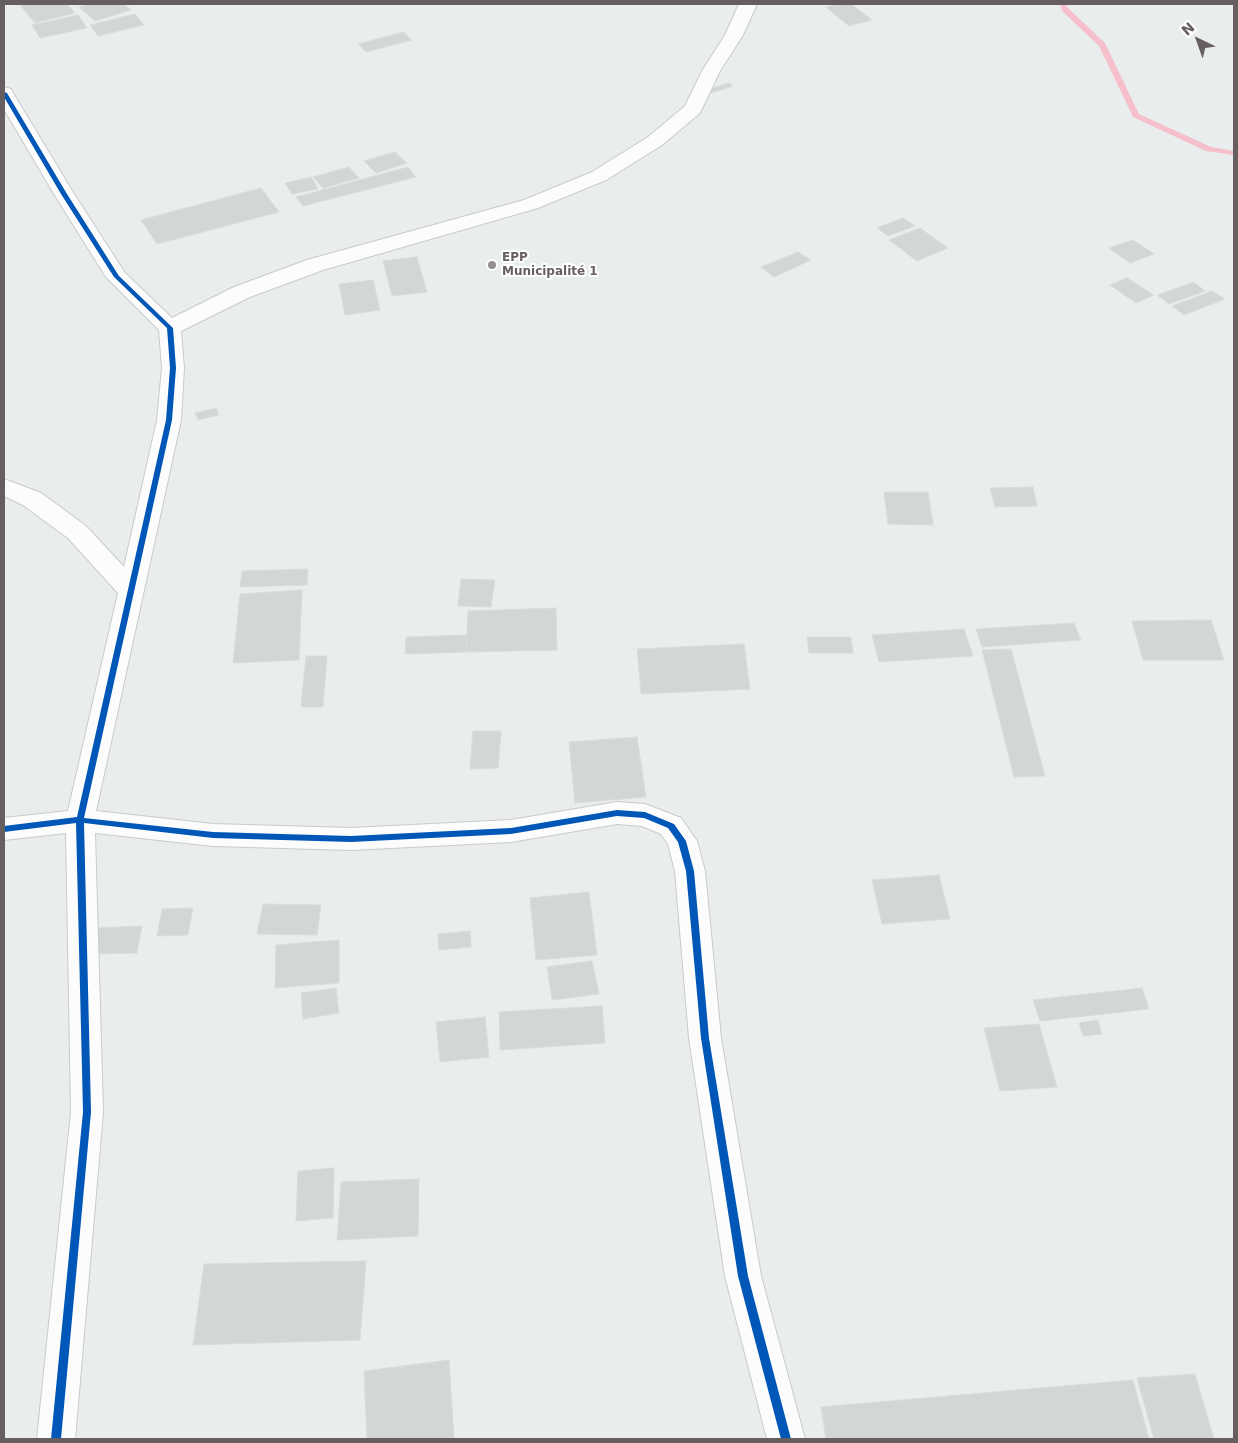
<!DOCTYPE html>
<html>
<head>
<meta charset="utf-8">
<style>
  body { margin:0 }
  #map { position:relative; width:1238px; height:1443px; overflow:hidden; background:#e9eded; font-family:"DejaVu Sans",sans-serif }
  canvas { display:block }
  .frame { position:absolute; inset:0; border:5px solid #665e5f; pointer-events:none }
  .north { position:absolute; left:1173px; top:15px; width:50px; height:50px; -webkit-text-stroke:4px #fff; paint-order:stroke; rotate:318deg; font-size:14px; font-weight:700; line-height:20px; text-align:center; color:#665e5f }
  .north::after { content:''; display:block; margin:auto; width:18px; height:22px; background:#665e5f; clip-path:polygon(50% 0,100% 100%,50% 72%,0 100%) }
</style>
</head>
<body>
<div id="map">
<canvas width="1238" height="1443"></canvas>
<div class="frame"></div>
<div class="north">N</div>
</div>
<script>
const g = document.querySelector('canvas').getContext('2d');
g.lineJoin = 'round';
function toPath(rows) {
  const path = new Path2D();
  for (const r of rows) {
    path.moveTo(r[0], r[1]);
    for (let i = 2; i < r.length; i += 2) path.lineTo(r[i], r[i + 1]);
  }
  return path;
}
function paint(path, color) {
  g.fillStyle = color;
  g.fill(path, 'evenodd');
}
function stroke(path, color, width, dash) {
  g.strokeStyle = color;
  g.lineWidth = width;
  g.lineCap = dash ? 'butt' : 'round';
  g.setLineDash(dash || []);
  g.stroke(path);
}
function label(font, color, halo, rows, align = 'center') {
  g.font = font + ' "DejaVu Sans",sans-serif';
  g.lineWidth = 4;
  g.setLineDash([]);
  g.textBaseline = 'middle';
  g.strokeStyle = halo;
  g.fillStyle = color;
  for (const [text, x, y, turn = 0] of rows) {
    g.save();
    g.translate(x, y);
    g.rotate((+turn || 0) * Math.PI / 180);
    g.textAlign = isNaN(turn) ? turn : align;
    if (halo) g.strokeText(text, 0, 0);
    g.fillText(text, 0, 0);
    g.restore();
  }
}
paint(toPath([
  [1060,4,1066,4,1068,8,1105,43,1139,114,1211,147,1234,151,1234,155,1206,151,1133,117,1099,46,1062,11,1060,4]
]), '#f5c0cb');
const building = toPath([
  [19,4,67,4,75,13,35,23,19,4],
  [90,4,124,4,131,10,95,21,79,7,90,4],
  [840,4,851,4,872,20,849,26,826,7,840,4],
  [135,14,144,25,98,36,90,25,135,14],
  [78,15,87,28,40,38,32,25,78,15],
  [403,32,412,40,366,52,358,44,403,32],
  [729,83,733,86,711,93,707,90,729,83],
  [395,152,407,163,376,173,364,161,395,152],
  [349,167,359,178,323,188,313,177,349,167],
  [408,167,416,177,303,206,296,197,408,167],
  [311,177,318,189,292,194,285,183,311,177],
  [261,188,279,212,157,244,141,220,261,188],
  [903,218,915,226,888,236,877,228,903,218],
  [920,228,948,248,917,261,889,240,920,228],
  [1133,240,1154,254,1130,263,1109,248,1133,240],
  [798,252,811,260,774,277,761,267,798,252],
  [417,257,427,292,392,296,383,261,417,257],
  [1127,278,1154,295,1136,303,1110,285,1127,278],
  [373,280,380,310,345,315,339,284,373,280],
  [1194,282,1205,291,1169,304,1157,295,1194,282],
  [1212,291,1225,299,1184,315,1172,306,1212,291],
  [216,408,219,415,198,420,195,413,216,408],
  [1033,487,1037,506,995,507,990,488,1033,487],
  [884,492,928,492,933,525,888,524,884,492],
  [308,569,307,585,240,587,242,571,308,569],
  [461,579,495,580,491,607,458,606,461,579],
  [302,590,299,660,233,663,240,594,302,590],
  [556,608,557,650,466,652,468,611,556,608],
  [1211,620,1224,660,1143,660,1132,621,1211,620],
  [1074,623,1081,640,982,647,976,629,1074,623],
  [964,629,973,656,879,662,872,635,964,629],
  [467,635,466,652,405,654,406,637,467,635],
  [807,637,851,637,853,653,809,653,807,637],
  [744,644,750,689,641,694,637,649,744,644],
  [1011,649,1045,776,1014,777,982,650,1011,649],
  [306,656,327,656,323,707,301,707,306,656],
  [473,731,501,731,498,768,470,769,473,731],
  [637,737,646,797,575,803,569,742,637,737],
  [939,875,950,919,882,924,872,880,939,875],
  [589,892,597,955,536,960,530,898,589,892],
  [263,904,321,905,317,935,257,934,263,904],
  [193,908,188,935,157,936,162,909,193,908],
  [142,926,137,953,92,954,97,928,142,926],
  [470,931,471,947,439,950,438,934,470,931],
  [339,940,339,983,275,988,276,945,339,940],
  [592,961,599,994,552,1000,547,967,592,961],
  [336,988,339,1013,303,1019,301,993,336,988],
  [1142,988,1149,1009,1040,1021,1033,1000,1142,988],
  [602,1006,605,1043,500,1050,499,1012,602,1006],
  [485,1017,489,1057,440,1062,436,1022,485,1017],
  [1098,1020,1102,1034,1083,1036,1079,1023,1098,1020],
  [1039,1024,1057,1087,1000,1091,984,1028,1039,1024],
  [334,1168,333,1218,296,1221,298,1171,334,1168],
  [419,1179,418,1236,337,1240,341,1182,419,1179],
  [366,1261,360,1340,193,1345,204,1264,366,1261],
  [449,1360,454,1439,367,1439,364,1371,449,1360],
  [1195,1374,1214,1439,1154,1439,1137,1378,1195,1374],
  [1133,1380,1149,1439,826,1439,821,1407,1133,1380]
]);
paint(building, '#d2d6d6');
stroke(building, '#d8dcdc', 1);
const street = toPath([
  [739,4,757,4,743,35,720,71,700,113,662,145,606,180,538,208,323,270,250,297,181,331,184,368,181,420,96,811,213,824,351,828,511,820,617,802,645,804,681,818,697,841,705,871,721,1038,761,1276,805,1439,767,1439,725,1276,689,1038,675,871,668,844,661,834,642,826,617,824,511,842,351,850,213,846,95,833,103,1112,75,1439,37,1439,71,1112,66,833,4,840,4,818,68,811,118,593,68,538,23,505,4,496,4,479,41,493,86,526,124,567,157,420,162,368,159,330,106,277,54,194,4,109,4,87,11,89,13,93,74,194,125,273,172,318,234,287,307,260,524,200,592,172,648,137,685,106,702,71,725,35,739,4]
]);
stroke(street, '#cacacb', 2);
paint(street, '#fcfcfc');
paint(toPath([
  [4,92,7,93,67,194,119,276,173,328,176,368,172,420,84,818,213,832,351,836,511,828,617,810,645,812,674,824,686,841,694,871,709,1038,748,1276,791,1439,781,1439,738,1276,701,1038,686,871,678,842,668,828,644,818,617,816,511,834,351,842,213,838,84,823,91,1112,61,1439,51,1439,83,1112,76,823,4,832,4,826,77,817,166,420,170,368,167,328,114,277,61,194,4,97,4,92]
]), '#0057b8');
for (const [x, y, r, color] of [
  [492,265,5,"#949091"]
]) {
  const dot = new Path2D();
  dot.arc(x, y, r, 0, 2 * Math.PI);
  g.fillStyle = color;
  g.fill(dot);
  stroke(dot, '#fff', 2);
}
label('bold 12px', '#665e5f', '#fff', [
  ["EPP",502,258],
  ["Municipalité 1",502,272]
], 'left');
</script>
</body>
</html>
